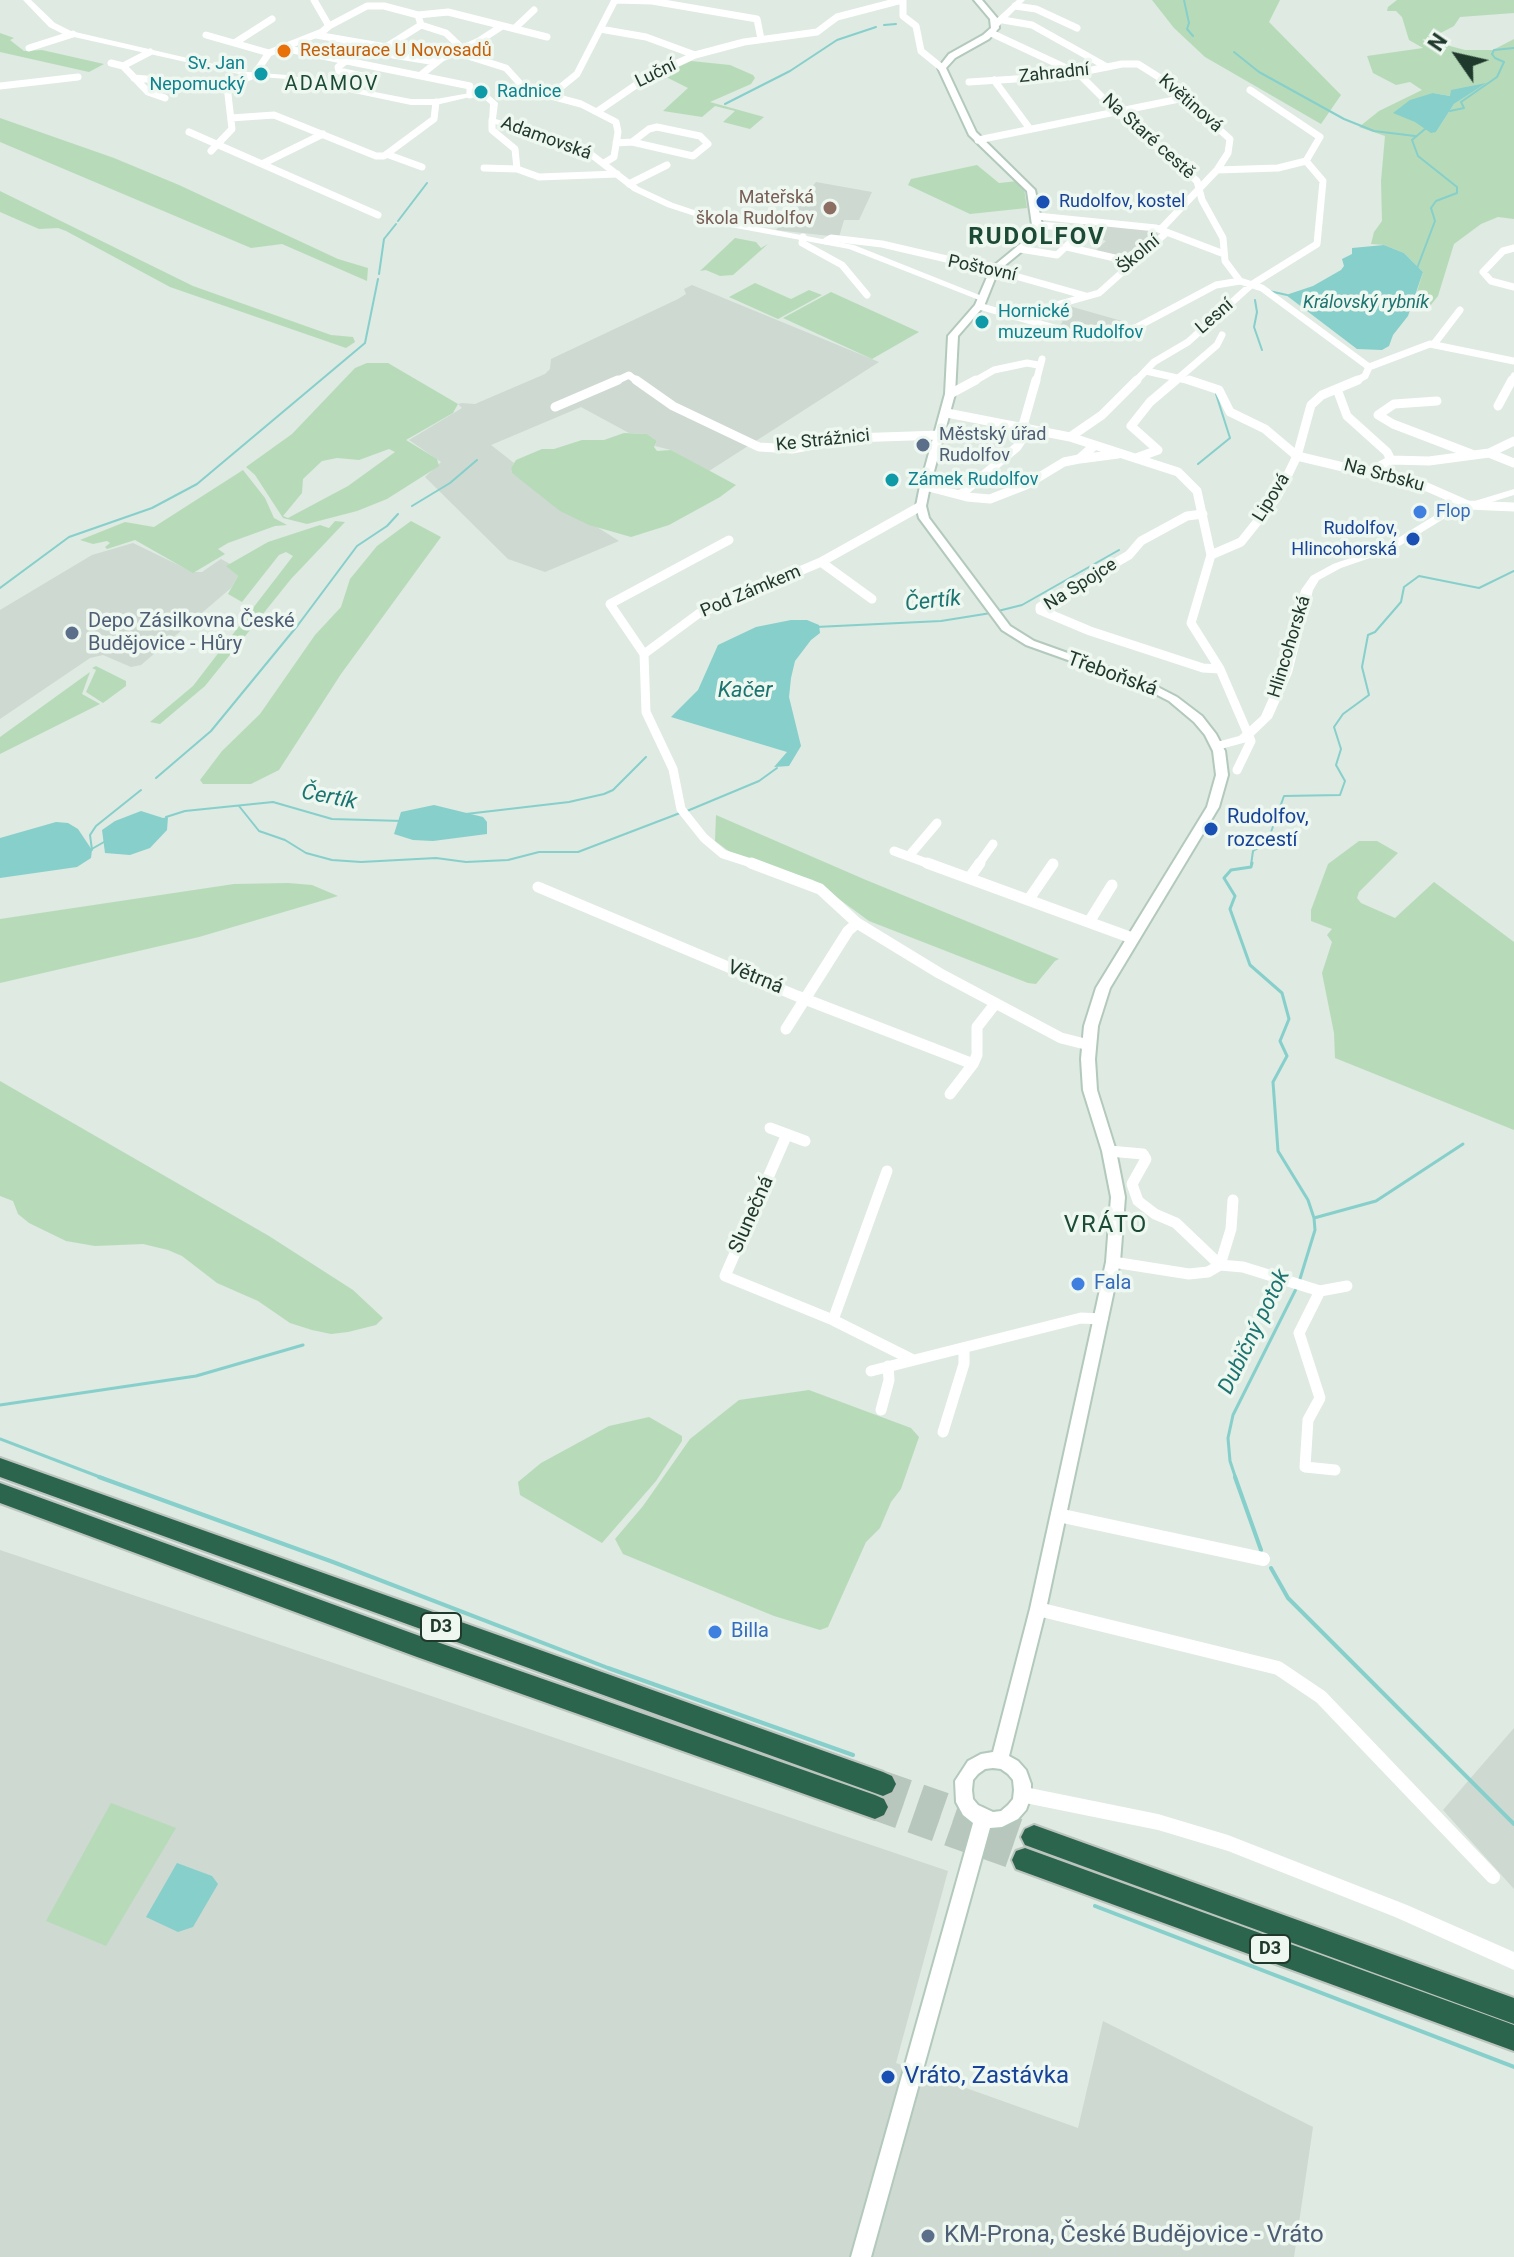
<!DOCTYPE html>
<html>
<head>
<meta charset="utf-8">
<style>
  body { margin:0 }
  #map { position:relative; width:1514px; height:2257px; overflow:hidden; background:#deeae2; font-family:Roboto,sans-serif }
  canvas { display:block }
  .north { position:absolute; left:1418px; top:16px; width:80px; height:80px; -webkit-text-stroke:6px #eff7f1; paint-order:stroke; rotate:304deg; font-size:22px; font-weight:700; line-height:32px; text-align:center; color:#20392d }
  .north::after { content:''; display:block; margin:auto; width:28px; height:36px; background:#20392d; clip-path:polygon(50% 0,100% 100%,50% 72%,0 100%) }
</style>
</head>
<body>
<div id="map">
<canvas width="1514" height="2257"></canvas>
<div class="north">N</div>
</div>
<script>
const g = document.querySelector('canvas').getContext('2d');
g.lineJoin = 'round';
function paint(path, color) {
  g.fillStyle = color;
  g.fill(path, 'evenodd');
}
function toPath(rows) {
  const path = new Path2D();
  for (const r of rows) {
    path.moveTo(r[0], r[1]);
    for (let i = 2; i < r.length; i += 2) path.lineTo(r[i], r[i + 1]);
  }
  return path;
}
function stroke(path, color, width, dash) {
  g.strokeStyle = color;
  g.lineWidth = width;
  g.lineCap = dash ? 'butt' : 'round';
  g.setLineDash(dash || []);
  g.stroke(path);
}
function label(font, color, halo, rows, align = 'center') {
  g.font = font + ' Roboto,sans-serif';
  g.lineWidth = 7;
  g.setLineDash([]);
  g.textBaseline = 'middle';
  g.strokeStyle = halo;
  g.fillStyle = color;
  for (const [text, x, y, turn = 0] of rows) {
    g.save();
    g.translate(x, y);
    g.rotate((+turn || 0) * Math.PI / 180);
    g.textAlign = isNaN(turn) ? turn : align;
    if (halo) g.strokeText(text, 0, 0);
    g.fillText(text, 0, 0);
    g.restore();
  }
}
paint(toPath([
  [816,182,872,192,859,220,844,220,839,237,776,230],
  [1085,222,1155,231,1159,236,1129,259,1095,251,1106,241,1081,232,1081,227],
  [692,285,879,362,709,471,671,450,655,446,657,441,647,434,629,433,581,407,491,445,514,463,511,468,512,473,619,541,545,572,508,559,425,477,441,462,409,440,462,408,458,404,462,403,475,404,545,374,550,369,551,359,678,299,686,294,684,289],
  [1069,306,1122,321,1108,335,1089,335,1060,327],
  [133,543,193,572,202,572,221,559,230,564,227,566,238,576,231,588,141,665,131,667,103,655,90,658,0,719,0,610,92,555],
  [0,1550,948,1871,896,2063,1078,2128,1103,2021,1313,2127,1294,2257,0,2257],
  [1514,1728,1514,1889,1443,1810]
]), '#cdd9d1');
paint(toPath([
  [1152,0,1280,0,1269,22,1341,95,1321,124,1205,57,1174,28],
  [1397,0,1514,0,1514,13,1460,17,1454,26,1435,36,1446,45,1465,50,1493,50,1514,39,1514,219,1498,217,1481,224,1454,244,1438,296,1430,306,1412,308,1423,272,1404,253,1384,245,1371,244,1374,232,1382,221,1381,181,1385,136,1359,127,1379,111,1422,90,1410,82,1396,85,1373,73,1367,56,1423,48,1409,40,1402,17,1396,11,1387,11,1388,7],
  [1483,84,1454,104,1436,132,1414,121,1433,93,1450,96],
  [0,33,14,38,10,40,24,51,42,50,104,64,89,72,0,52],
  [691,61,730,65,753,75,755,78,751,84,710,102,764,117,750,129,723,122,735,111,715,106,702,117,663,111,688,88,662,75],
  [0,118,114,158,179,185,338,259,368,268,367,281,282,244,251,248,0,142],
  [977,165,999,183,1018,181,1024,188,1027,208,970,214,908,185,911,179],
  [0,191,193,286,331,335,353,337,355,342,346,348,170,287,66,231,58,228,39,229,0,212],
  [735,238,756,242,761,248,768,244,733,275,720,276,706,270,700,271],
  [755,283,791,299,809,290,822,295,778,319,729,297],
  [831,292,919,332,872,359,783,318],
  [388,363,458,404,453,413,406,440,437,459,439,466,387,499,357,511,307,524,283,518,255,475,246,467,292,434,355,368,367,363],
  [389,449,395,452,348,486,288,518,283,516,302,493,303,479,322,461,337,458,359,460],
  [624,433,647,434,657,441,654,447,657,451,671,450,736,485,720,497,669,525,631,537,589,525,560,511,512,473,511,468,516,460,542,449,554,449,582,440,604,440],
  [243,470,265,498,274,518,287,525,275,526,228,543,218,549,225,554,193,573,135,540,107,549,105,547,110,543,107,541,93,544,80,540,125,522,154,527],
  [335,521,345,522,291,579,205,686,160,724,150,722,193,686,293,556,286,552,279,555,242,602,228,594,238,576,226,566,268,542,320,525,329,528],
  [411,521,441,537,341,674,279,770,251,784,203,784,200,780,222,751,260,714,315,635,341,607,350,579,377,546],
  [96,666,126,681,126,686,103,703,86,692,96,670,92,668],
  [90,672,82,694,100,704,0,754,0,737],
  [716,815,866,880,1059,959,1055,961,1036,984,1028,983,869,921,813,880,730,852,715,841],
  [1359,841,1377,841,1398,853,1359,892,1357,898,1361,903,1395,918,1434,882,1514,942,1514,1130,1335,1058,1334,1033,1322,973,1332,942,1327,935,1332,929,1311,921,1311,910,1328,864],
  [288,883,312,885,338,896,199,937,0,983,0,919,234,884],
  [0,1081,269,1236,353,1290,383,1318,376,1325,348,1332,331,1334,312,1330,290,1323,258,1301,217,1283,182,1256,168,1250,143,1244,95,1246,66,1241,29,1223,18,1214,13,1201,0,1196],
  [809,1390,911,1428,919,1437,901,1489,891,1502,880,1528,866,1542,828,1627,820,1630,774,1616,623,1554,615,1539,643,1506,690,1439,739,1400],
  [649,1417,682,1436,682,1441,656,1481,602,1543,520,1495,518,1482,541,1463,609,1426],
  [111,1803,176,1828,106,1946,46,1921]
]), '#b7dbb9');
paint(toPath([
  [1486,83,1454,104,1436,132,1431,133,1415,122,1393,113,1410,100,1433,93,1450,96,1451,90],
  [1384,245,1404,253,1423,272,1408,316,1393,335,1389,346,1382,350,1357,349,1286,295,1313,286,1341,270,1344,266,1342,259,1352,254,1352,248],
  [791,620,807,620,819,625,820,633,811,640,795,661,791,678,789,697,801,746,789,766,774,767,787,752,671,717,698,690,718,645,756,627],
  [434,805,483,817,487,822,487,834,433,841,413,840,394,834,401,812],
  [141,811,163,818,168,817,167,830,150,848,130,855,105,853,102,830,115,821],
  [56,822,68,823,78,829,92,850,91,858,77,867,0,878,0,838],
  [177,1863,212,1876,218,1884,193,1927,178,1932,146,1917]
]), '#86cfcb');
stroke(toPath([
  [1184,0,1189,23,1187,29,1193,36],
  [884,25,896,24],
  [1234,52,1259,72,1344,119,1374,131,1415,136],
  [725,104,790,71,837,40,876,27],
  [1450,111,1464,108,1461,102,1497,77,1504,62,1495,58,1492,54,1494,50,1514,48],
  [398,221,427,183],
  [1416,271,1435,221,1431,208,1436,201,1457,193,1457,187,1418,156,1412,140,1425,129],
  [379,274,384,239,396,224],
  [1269,291,1287,295],
  [1255,300,1257,312,1254,327,1262,350],
  [1198,464,1230,438,1216,394],
  [412,506,450,483,477,460],
  [0,588,69,537,152,508,197,484,365,343,378,279],
  [998,611,1022,605,1119,550],
  [816,627,941,621,991,613],
  [156,778,211,731,298,625,357,546,387,526,398,514],
  [239,806,259,831,285,840,306,853,332,860,361,862,436,858,466,862,508,860,539,852,578,852,680,813],
  [687,811,759,781,777,768],
  [466,814,569,802,604,794,613,790,646,757],
  [166,817,185,811,273,802,332,819,403,821],
  [90,850,104,842],
  [92,850,90,835,96,826,141,790],
  [1251,865,1253,851,1267,843,1284,796,1340,795,1345,781,1336,765,1341,749,1334,727,1343,714,1369,695,1362,667,1368,635,1375,632,1401,602,1404,587,1419,576,1479,588,1514,571]
]), '#86cfcb', 2);
stroke(toPath([
  [1252,863,1251,867,1231,870,1224,878,1235,896,1230,909,1250,965,1282,993,1289,1019,1280,1041,1287,1056,1273,1082,1278,1151,1308,1200,1314,1218,1315,1230,1299,1282],
  [1314,1218,1376,1201,1463,1144],
  [0,1405,196,1376,303,1345],
  [0,1439,105,1479],
  [1236,1479,1230,1461,1228,1438,1233,1415,1296,1289]
]), '#86cfcb', 3);
stroke(toPath([
  [99,1477,333,1562,608,1668,853,1755],
  [1235,1477,1261,1550],
  [1271,1568,1288,1598,1514,1824],
  [1095,1906,1514,2067]
]), '#86cfcb', 4);
stroke(toPath([
  [883,1784,1034,1837],
  [875,1807,1025,1860]
]), '#b8c7be', 26, [26, 13]);
const secondary = toPath([
  [974,0,982,0,998,19,999,28,989,39,955,58,946,68,976,132,1035,190,1042,225,1032,243,998,271,984,306,958,336,955,394,930,486,926,506,929,518,1010,626,1034,641,1146,681,1177,697,1202,716,1216,734,1225,751,1228,775,1219,807,1110,988,1098,1026,1095,1059,1097,1090,1116,1151,1125,1197,1120,1262,1046,1609,1009,1756,1018,1761,1026,1770,1031,1784,1031,1796,1026,1810,1018,1819,1002,1827,990,1828,871,2257,851,2257,973,1823,963,1815,956,1802,955,1781,968,1761,981,1754,993,1752,1030,1609,1106,1262,1111,1197,1102,1151,1083,1090,1081,1059,1084,1026,1096,988,1207,807,1216,775,1213,751,1205,735,1194,722,1169,701,1138,685,1026,645,1002,630,919,518,916,506,920,486,945,394,948,336,975,305,991,268,1025,240,1032,225,1027,191,969,135,938,68,949,54,983,35,991,28,990,19,974,0],
  [993,1768,1001,1769,1008,1774,1013,1780,1014,1790,1013,1799,1008,1805,1001,1811,993,1812,978,1805,973,1799,972,1790,973,1780,978,1774,985,1769,993,1768]
]);
const motorway = toPath([
  [0,1458,883,1772,892,1776,896,1784,892,1792,883,1796,0,1477,0,1458],
  [0,1483,417,1635,875,1795,884,1799,888,1807,884,1815,875,1819,417,1657,0,1503,0,1483],
  [1034,1825,1514,1998,1514,2024,1025,1845,1021,1837,1025,1829,1034,1825],
  [1025,1848,1514,2025,1514,2051,1016,1869,1012,1860,1016,1851,1025,1848]
]);
stroke(secondary, '#b2c9bc', 4);
stroke(motorway, '#bcc4c0', 4);
stroke(toPath([
  [903,0,903,16,916,26,921,51,942,68],
  [1015,6,1036,9,1077,28],
  [418,15,448,12,547,37],
  [1003,20,1032,25,1107,67],
  [421,25,386,47,393,55,436,62],
  [329,26,367,6,384,6,418,15,421,25,446,33,471,57,506,68,525,89,581,104,616,122,618,132,614,157,604,163],
  [515,28,534,10],
  [600,29,646,37,695,55],
  [991,33,1079,74,1117,112,1197,181,1202,200,1223,238,1225,261,1240,281,1262,288,1369,367],
  [206,35,269,53],
  [316,35,386,47],
  [236,42,272,19],
  [29,48,73,34],
  [283,48,470,86,470,95],
  [346,61,338,67,339,71,371,78],
  [111,63,123,66,148,92,165,98],
  [123,66,150,52],
  [422,74,442,58,479,41,502,26],
  [134,78,205,84,233,81],
  [994,80,1030,129],
  [969,82,1062,76,1122,64,1138,64,1165,81,1230,139,1228,153,1217,170,1161,229,1165,234,1099,293,1017,316],
  [0,86,78,77],
  [1250,90,1320,137,1306,161],
  [551,95,577,74,615,0,652,1,757,19,761,39],
  [598,111,649,76,695,55,744,42,817,32,837,17,902,0],
  [231,118,274,115,376,156,384,156,434,119,436,102],
  [492,120,492,130,515,149,517,169],
  [657,127,700,136,708,144,693,156,632,142,649,129,657,127],
  [189,132,378,215],
  [978,140,1184,98],
  [616,143,632,142],
  [211,151,232,129,227,86,254,75,269,53,322,32,329,26,314,0],
  [389,155,422,167],
  [262,164,323,134],
  [484,168,517,169,539,177,617,174],
  [1217,170,1278,168,1306,161],
  [629,184,667,165],
  [1037,216,1156,228,1224,254],
  [803,237,802,243,842,265,867,295],
  [826,241,831,238,882,244,994,270,1086,296],
  [1067,247,1132,262],
  [1514,248,1503,251,1483,272,1491,281,1514,287],
  [1020,249,1057,255,1076,237,1076,233,1064,227,1037,225],
  [979,306,1089,338,1107,337,1137,327,1216,285,1240,281],
  [1434,344,1460,310],
  [1146,371,1195,382],
  [614,382,629,375,638,382],
  [973,382,994,370,1027,363,1038,365],
  [1036,382,1042,359],
  [1135,382,1154,362,1188,342,1251,285,1317,244,1323,181,1306,161],
  [1174,382,1217,345,1222,335],
  [1354,382,1365,376,1369,367,1430,344,1514,361],
  [1511,382,1514,376]
]), '#fff', 7);
stroke(toPath([
  [636,380,673,406,759,447,792,449,852,438,940,435],
  [1189,380,1219,390,1230,412,1265,429,1297,456],
  [1337,389,1347,416,1387,452,1391,460],
  [950,394,976,380],
  [1437,401,1394,404,1378,415,1393,424,1474,455],
  [1498,406,1512,380],
  [555,407,618,380],
  [947,413,1070,437,1178,472,1197,491,1211,555],
  [1070,437,1102,415,1137,380],
  [1489,453,1514,463],
  [1297,456,1427,487,1468,505,1514,507],
  [1136,458,1158,450,1131,426,1150,402,1176,380],
  [1080,459,1118,454],
  [1369,472,1391,460,1429,461,1489,453,1514,441],
  [925,486,967,497,990,499,1026,485,1064,462,1079,459,1095,445],
  [960,495,1017,447,1025,435,1022,429,1036,380],
  [1203,514,1187,516,1141,541,1129,555,1040,607,1040,610,1090,631,1203,668,1220,669],
  [729,540,610,604,644,654,646,712,673,769,681,809,704,838,723,854,757,865],
  [1211,555,1241,542,1277,497,1297,456,1311,405,1322,395,1358,380],
  [1211,555,1191,623,1220,669,1251,741,1237,770],
  [821,562,872,599],
  [644,654,698,614,821,562,921,506],
  [894,851,932,865],
  [909,856,937,823],
  [978,865,993,844]
]), '#fff', 9);
stroke(toPath([
  [751,863,820,889,857,923,939,973,1061,1038,1089,1045],
  [927,863,1132,938],
  [970,877,980,863],
  [538,887,797,996,973,1064],
  [1029,899,1053,864],
  [1089,922,1112,885],
  [786,1029,848,931,857,923],
  [950,1094,973,1064,977,1055,977,1027,995,1004],
  [770,1128,805,1141],
  [787,1134,725,1276,833,1320,913,1360],
  [1109,1151,1143,1154,1146,1159,1132,1184,1138,1201,1155,1214,1176,1223,1220,1265,1231,1229,1233,1200],
  [1113,1262,1189,1274,1208,1272,1220,1265,1243,1267,1320,1291,1347,1286],
  [1320,1291,1299,1333,1320,1398,1308,1420,1305,1467,1335,1470],
  [833,1320,887,1171],
  [871,1371,1081,1318,1102,1319],
  [881,1410,889,1380,888,1366],
  [943,1432,964,1364,964,1349]
]), '#fff', 11);
stroke(toPath([
  [1058,1515,1263,1559],
  [1038,1609,1278,1668,1321,1697,1493,1877]
]), '#fff', 14);
paint(toPath([
  [23,0,31,0,55,23,71,31,248,72,287,75,411,99,436,99,470,93,489,95,498,103,496,119,591,150,639,187,673,203,727,221,854,245,987,298,979,300,849,249,725,226,667,207,633,191,585,154,489,122,490,104,484,99,470,97,436,105,411,105,287,79,248,76,65,35,49,27,23,0],
  [1017,0,1025,0,999,26,993,26,993,22,1017,0],
  [1514,489,1514,495,1450,515,1393,550,1341,568,1319,580,1313,590,1292,673,1272,718,1247,742,1217,750,1213,749,1213,743,1239,736,1261,716,1280,673,1301,590,1311,576,1333,564,1385,546,1442,511,1514,489],
  [1025,1787,1158,1814,1228,1835,1407,1905,1514,1952,1514,1970,1395,1917,1228,1851,1158,1830,1025,1803,1019,1801,1016,1795,1019,1789,1025,1787]
]), '#fff');
paint(secondary, '#fff');
paint(motorway, '#2c654d');
for (const [x, y, r, color] of [
  [284,51,8,"#e8710a"],
  [261,74,8,"#0f9aa8"],
  [481,92,8,"#0f9aa8"],
  [1043,202,8,"#1a4fb4"],
  [830,208,8,"#8d6e63"],
  [982,322,8,"#0f9aa8"],
  [923,445,8,"#5c6f8a"],
  [892,480,8,"#0f9aa8"],
  [1420,512,8,"#3f7fe0"],
  [1413,539,8,"#1a4fb4"],
  [72,633,8,"#5c6f8a"],
  [1211,829,8,"#1a4fb4"],
  [1078,1284,8,"#3f7fe0"],
  [715,1632,8,"#3f7fe0"],
  [888,2077,8,"#1a4fb4"],
  [928,2236,8,"#5c6f8a"]
]) {
  const dot = new Path2D();
  dot.arc(x, y, r, 0, 2 * Math.PI);
  g.fillStyle = color;
  g.fill(dot);
  stroke(dot, '#eff7f1', 3);
}
label('18px', '#c56008', '#eff7f1', [
  ["Restaurace U Novosadů",300,51]
], 'left');
label('18px', '#0d838f', '#eff7f1', [
  ["Sv. Jan",245,64,"right"],
  ["Nepomucký",245,85,"right"],
  ["Radnice",497,92],
  ["Hornické",998,312],
  ["muzeum Rudolfov",998,333],
  ["Zámek Rudolfov",908,480]
], 'left');
label('18px', '#20392d', '#eff7f1', [
  ["Luční",656,74,-26],
  ["Zahradní",1054,74,-6],
  ["Květinová",1190,104,41],
  ["Na Staré cestě",1148,137,42],
  ["Adamovská",546,139,20],
  ["Školní",1139,255,-40],
  ["Poštovní",982,269,12],
  ["Lesní",1215,317,-41],
  ["Ke Strážnici",823,441,-6],
  ["Na Srbsku",1384,476,15],
  ["Lipová",1272,498,-58],
  ["Na Spojce",1081,585,-32],
  ["Pod Zámkem",751,592,-23],
  ["Hlincohorská",1290,647,-73]
]);
label('18px', '#785e54', '#eff7f1', [
  ["Mateřská",814,198],
  ["škola Rudolfov",814,219]
], 'right');
label('18px', '#164399', '#eff7f1', [
  ["Rudolfov, kostel",1059,202],
  ["Rudolfov,",1397,529,"right"],
  ["Hlincohorská",1397,550,"right"]
], 'left');
label('italic 18px', '#1b746f', '#eff7f1', [
  ["Královský rybník",1366,303]
]);
label('18px', '#4e5e75', '#eff7f1', [
  ["Městský úřad",939,435],
  ["Rudolfov",939,456]
], 'left');
label('18px', '#366cbe', '#eff7f1', [
  ["Flop",1436,512]
], 'left');
for (const [x, y, w] of [
  [441,1627,40],
  [1270,1949,40]
]) {
  const box = new Path2D();
  box.roundRect(x - w / 2, y - 14, w, 28, 6);
  g.fillStyle = '#eff7f1';
  g.fill(box);
  stroke(box, '#20392d', 2);
}
label('bold 18px', '#20392d', null, [
  ["D3",441,1627],
  ["D3",1270,1949]
]);
g.letterSpacing = '2px';
label('20px', '#1c4b35', '#eff7f1', [
  ["ADAMOV",332,85]
]);
g.letterSpacing = '0px';
label('20px', '#4e5e75', '#eff7f1', [
  ["Depo Zásilkovna České",88,622],
  ["Budějovice - Hůry",88,645]
], 'left');
label('20px', '#20392d', '#eff7f1', [
  ["Třeboňská",1112,675,20],
  ["Větrná",755,978,22],
  ["Slunečná",752,1215,-66]
]);
label('20px', '#164399', '#eff7f1', [
  ["Rudolfov,",1227,818],
  ["rozcestí",1227,841]
], 'left');
label('20px', '#366cbe', '#eff7f1', [
  ["Fala",1094,1284],
  ["Billa",731,1632]
], 'left');
label('italic 22px', '#1b746f', '#eff7f1', [
  ["Čertík",933,602,-6],
  ["Kačer",745,691],
  ["Čertík",329,798,11],
  ["Dubičný potok",1255,1332,-64]
]);
g.letterSpacing = '2px';
label('bold 24px', '#1c4b35', '#eff7f1', [
  ["RUDOLFOV",1037,238]
]);
g.letterSpacing = '0px';
g.letterSpacing = '2px';
label('24px', '#1c4b35', '#eff7f1', [
  ["VRÁTO",1106,1226]
]);
g.letterSpacing = '0px';
label('24px', '#164399', '#eff7f1', [
  ["Vráto, Zastávka",904,2077]
], 'left');
label('24px', '#4e5e75', '#eff7f1', [
  ["KM-Prona, České Budějovice - Vráto",944,2236]
], 'left');
</script>
</body>
</html>
